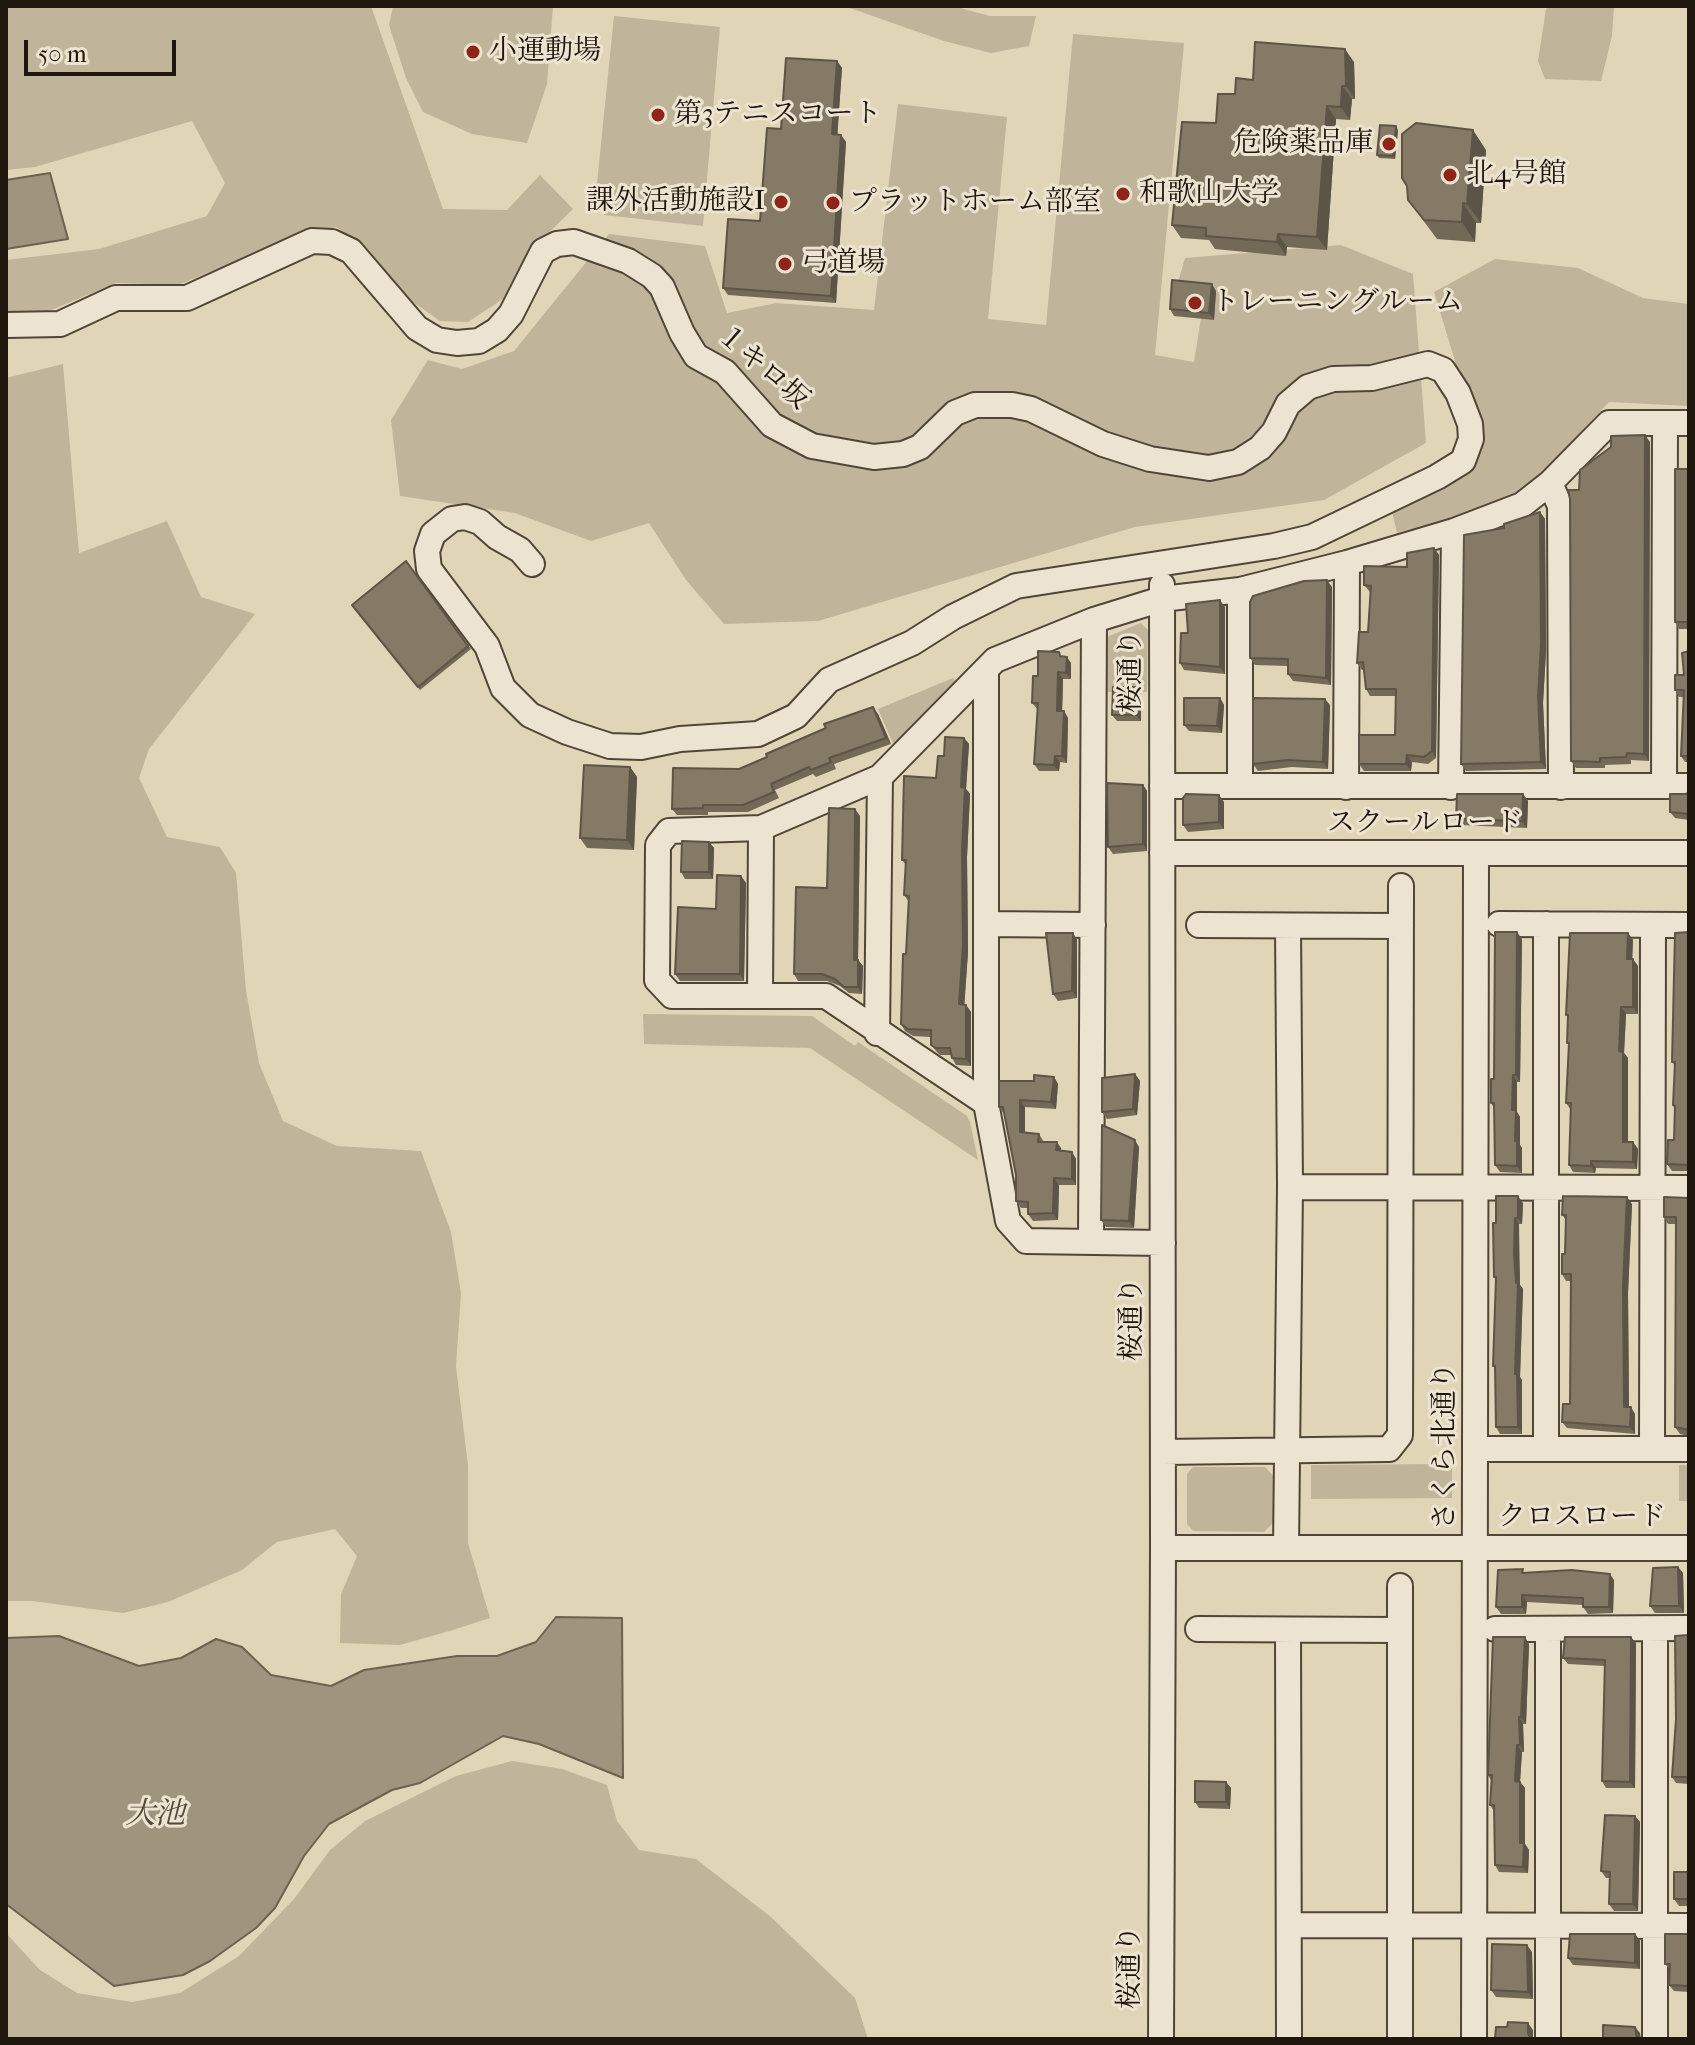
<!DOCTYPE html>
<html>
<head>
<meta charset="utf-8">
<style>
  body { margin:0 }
  #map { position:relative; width:1695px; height:2045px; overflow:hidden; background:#e1d5b7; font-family:"IM FELL French Canon",serif }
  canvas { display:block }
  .frame { position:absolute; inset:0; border:8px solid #1f170d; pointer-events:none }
  .scale { position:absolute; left:24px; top:40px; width:152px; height:36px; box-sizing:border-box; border:4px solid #1f170d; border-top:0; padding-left:10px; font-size:24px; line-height:28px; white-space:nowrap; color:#1f170d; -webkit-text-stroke:6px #ece4d0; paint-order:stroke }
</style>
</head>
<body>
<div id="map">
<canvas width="1695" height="2045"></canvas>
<div class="frame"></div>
<div class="scale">50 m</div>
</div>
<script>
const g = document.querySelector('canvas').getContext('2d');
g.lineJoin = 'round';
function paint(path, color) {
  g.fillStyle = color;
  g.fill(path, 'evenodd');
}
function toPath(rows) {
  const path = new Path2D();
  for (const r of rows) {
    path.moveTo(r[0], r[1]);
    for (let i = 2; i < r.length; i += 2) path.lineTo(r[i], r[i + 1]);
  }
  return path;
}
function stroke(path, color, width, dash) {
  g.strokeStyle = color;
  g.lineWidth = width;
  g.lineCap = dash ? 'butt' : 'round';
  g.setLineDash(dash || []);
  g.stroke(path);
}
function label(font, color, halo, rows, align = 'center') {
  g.font = font + ' "IM FELL French Canon","Noto Serif JP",serif';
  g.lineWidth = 6;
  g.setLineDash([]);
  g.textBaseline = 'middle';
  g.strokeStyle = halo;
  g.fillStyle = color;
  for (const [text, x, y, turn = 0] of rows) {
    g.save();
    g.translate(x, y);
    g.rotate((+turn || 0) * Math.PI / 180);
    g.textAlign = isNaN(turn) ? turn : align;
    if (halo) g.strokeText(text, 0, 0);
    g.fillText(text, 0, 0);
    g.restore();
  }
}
paint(toPath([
  [6,6,371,6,443,209,507,210,540,175,573,209,526,255,503,299,468,322,440,321,406,297,368,249,336,227,307,232,178,285,116,283,49,311,6,314,6,260,99,249,207,216,225,183,192,121,35,167,6,170],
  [393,6,553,6,547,84,527,143,472,134,423,112,406,78,389,25],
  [844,6,953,6,990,16,1036,16,1029,46,991,53,944,41],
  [1549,6,1614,6,1612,36,1601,81,1545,79,1538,61,1546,9],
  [614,16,720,27,703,226,604,215,595,203],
  [1073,34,1184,43,1155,355,1194,362,1203,306,1174,296,1185,258,1341,245,1413,274,1426,443,1324,500,1135,527,818,621,724,624,686,580,649,523,591,541,515,513,400,496,391,420,428,360,462,369,514,351,609,234,705,246,727,313,776,303,874,310,898,104,1007,117,988,319,1046,325],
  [1495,259,1578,268,1643,298,1689,304,1689,406,1609,402,1535,481,1511,500,1397,533,1392,511,1465,469,1482,450,1434,292],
  [63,364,79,553,167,521,201,597,255,614,149,749,139,778,167,837,220,847,236,873,246,991,259,1063,283,1121,337,1146,421,1151,451,1232,461,1293,456,1366,468,1466,468,1543,490,1618,453,1630,400,1645,340,1643,341,1594,357,1556,335,1529,277,1542,242,1570,168,1602,123,1613,32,1601,6,1601,6,378],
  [1141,623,1148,630,1147,692,1104,692,1104,643,1109,636],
  [953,678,958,684,895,748,878,709],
  [643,1014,812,1016,855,1046,858,1042,967,1116,970,1122,978,1160,810,1048,644,1044],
  [1452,1464,1452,1498,1311,1499,1311,1465],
  [1679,1465,1689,1465,1689,1501,1679,1501],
  [1193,1467,1265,1467,1276,1479,1275,1521,1264,1532,1193,1531,1187,1524,1187,1474],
  [512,1761,562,1769,607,1785,617,1821,639,1850,696,1859,771,1917,855,1998,868,2039,6,2039,6,1933,40,1970,77,1993,132,2002,180,1993,239,1956,294,1899,330,1850,365,1821,456,1776]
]), '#c0b59a');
const water = toPath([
  [50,173,68,239,6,249,6,180,50,173],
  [556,1617,622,1618,623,1778,539,1744,503,1736,420,1783,392,1790,329,1824,304,1856,275,1908,256,1928,210,1961,183,1975,114,1986,6,1904,6,1638,59,1636,139,1666,181,1658,216,1639,242,1647,271,1675,331,1686,364,1670,457,1656,497,1656,536,1642,556,1617]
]);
paint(water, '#9f947d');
stroke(water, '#6c6250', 2);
const minor = toPath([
  [6,325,60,324,116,298,187,298,312,241,332,242,351,251,417,328,437,340,457,343,479,341,497,330,511,314,543,251,557,244,574,242,628,261,652,276,662,287,682,333,696,356,725,372,772,425,812,446,874,457,903,454,920,447,955,413,975,405,1012,405,1031,409,1103,444,1150,459,1209,468,1238,462,1260,448,1274,432,1288,404,1308,387,1333,379,1372,378,1428,364,1443,370,1458,393,1470,424,1471,439,1463,461,1437,477,1312,537,1274,546,1016,586,953,617,912,643,829,680,796,716,758,734,680,739,641,747,610,746,567,732,530,715,503,688,487,646,429,569,427,551,433,534,452,519,465,517,480,522,497,537,520,550,532,564],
  [1550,483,1560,506,1561,787],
  [986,670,986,1103],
  [1162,786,1689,786],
  [1240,786,1240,590],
  [1664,786,1665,423],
  [1346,787,1347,563],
  [1451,787,1454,531],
  [1162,853,1689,853],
  [986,924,1093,925],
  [1499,924,1689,925],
  [1546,924,1546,1449],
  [1199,925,1401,926],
  [760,996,761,828],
  [877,1033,880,777],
  [1290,1187,1689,1188],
  [1091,1242,1094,620],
  [1163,1243,1026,1241,1008,1221,986,1103,826,996,672,996,657,980,658,845,669,831,761,828,880,777,995,660,1094,620,1162,599,1240,590,1347,563,1454,531,1522,505,1550,483,1609,423,1689,423],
  [1476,1449,1689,1449],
  [1652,1449,1653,925],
  [1163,1452,1389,1449,1400,1435,1401,886],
  [1163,1548,1689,1548],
  [1286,1548,1290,1187,1288,926],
  [1400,1586,1400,2039],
  [1198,1629,1399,1630],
  [1495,1629,1689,1628],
  [1288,1630,1289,2039],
  [1289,1925,1689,1926],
  [1161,2039,1163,1548,1162,585],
  [1474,2039,1476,854],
  [1548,2039,1548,1629],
  [1655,2039,1655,1629]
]);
stroke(minor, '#504638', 28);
stroke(minor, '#ece4d0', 24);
paint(toPath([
  [837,61,842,68,837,135,841,135,846,142,836,303,728,295,723,288,760,221],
  [1354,62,1355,99,1352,99,1350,120,1336,119,1327,250,1287,247,1286,256,1215,249,1209,240,1181,238,1172,225,1216,123,1235,94,1253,80],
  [1398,130,1395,159,1379,158,1377,155],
  [1486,150,1481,223,1476,223,1475,242,1437,239,1408,200],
  [1216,291,1214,320,1174,316,1170,309],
  [1650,442,1649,761,1631,760,1631,764,1605,765,1605,768,1576,768,1571,761,1579,490],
  [1689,469,1689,629,1679,629,1675,622],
  [1540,512,1545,519,1546,651,1543,703,1546,769,1466,771,1461,764,1504,528],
  [1434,548,1439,555,1436,758,1428,764,1412,762,1411,771,1364,771,1359,764,1395,735,1396,696,1370,696,1366,689,1364,670,1362,670,1357,663,1368,632,1370,592,1364,585,1407,567],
  [406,561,471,649,420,690,352,605],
  [1332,587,1331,685,1293,681,1288,674,1288,666,1255,665,1250,658],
  [1225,607,1225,674,1184,670,1180,663,1188,633],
  [1689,651,1689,762,1685,762,1681,756,1684,697,1679,697,1675,690,1684,675],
  [1063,656,1071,663,1071,679,1063,679,1062,711,1064,711,1068,718,1067,763,1060,762,1059,771,1039,771,1034,764,1038,710,1032,703,1038,676],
  [1141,694,1141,721,1117,721,1112,715],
  [1220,698,1224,705,1222,733,1189,731,1184,725],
  [1330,705,1328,769,1292,767,1258,771,1253,764],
  [878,714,891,744,834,764,836,769,816,777,813,774,775,790,779,798,748,812,708,812,708,815,677,815,672,809,739,769],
  [964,738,969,744,966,789,970,794,967,857,968,952,964,1005,966,1005,971,1012,971,1066,956,1065,952,1058,951,1055,940,1055,936,1051,931,1045,931,1037,913,1036,905,1031,901,1024,909,902,904,895,906,865,902,860,936,778,944,756],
  [630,767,637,777,634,850,587,848,580,838],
  [1143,785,1147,791,1147,851,1113,854,1108,847],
  [1689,793,1689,820,1675,818,1670,812,1685,794],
  [1523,794,1528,801,1527,828,1461,825,1456,819],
  [1224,802,1224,829,1188,832,1183,825],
  [860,816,858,960,863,966,862,994,849,993,840,986,827,981,798,981,794,974,827,888],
  [709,842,714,848,713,879,685,879,681,872],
  [741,876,746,883,744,981,680,981,675,974],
  [1689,932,1689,1171,1672,1171,1667,1164,1674,1140,1675,1109,1673,1105,1675,1066,1672,1062],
  [1073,933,1077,940,1077,998,1058,1001,1053,994],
  [1628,933,1633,940,1632,959,1638,966,1638,1014,1626,1014,1624,1053,1628,1058,1628,1142,1633,1142,1638,1149,1637,1169,1596,1168,1595,1173,1573,1172,1569,1165,1571,1110,1566,1103,1569,1046,1567,1043,1568,1018,1566,1015],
  [1522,939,1520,1082,1517,1082,1517,1112,1520,1117,1520,1145,1522,1148,1522,1173,1500,1172,1495,1165,1494,1108,1491,1103,1494,1079],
  [1135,1074,1140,1081,1137,1115,1107,1119,1102,1112],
  [1054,1077,1058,1084,1056,1109,1025,1107,1025,1133,1039,1134,1044,1142,1061,1148,1061,1151,1072,1152,1076,1159,1076,1185,1059,1185,1058,1220,1033,1221,1028,1214,1028,1208,1021,1208,1016,1201,1016,1175,1004,1114,999,1107,1034,1081],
  [1139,1147,1134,1228,1106,1227,1101,1220],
  [1689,1198,1689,1436,1680,1434,1675,1427,1676,1224,1668,1224,1664,1217],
  [1523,1203,1522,1224,1519,1224,1519,1260,1520,1285,1523,1289,1520,1377,1522,1380,1522,1434,1500,1434,1496,1427,1495,1369,1493,1366,1496,1280,1494,1277,1496,1223],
  [1632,1204,1628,1293,1629,1407,1635,1414,1635,1434,1567,1428,1562,1422,1570,1404,1571,1281,1566,1281,1562,1274,1565,1254,1566,1220,1562,1215],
  [1678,1567,1683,1573,1684,1613,1655,1613,1650,1606],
  [1525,1573,1614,1580,1613,1613,1588,1614,1583,1607,1583,1605,1527,1602,1526,1614,1501,1614,1496,1607],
  [1689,1635,1689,1784,1676,1783,1672,1777],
  [1636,1643,1635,1788,1606,1788,1602,1781,1605,1666,1568,1664,1563,1658],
  [1529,1644,1526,1724,1523,1724,1524,1752,1522,1752,1520,1782,1525,1788,1525,1844,1529,1850,1528,1873,1499,1872,1495,1865,1494,1811,1490,1805,1491,1780,1488,1775],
  [1226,1782,1231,1788,1230,1809,1199,1808,1195,1802],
  [1635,1816,1640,1822,1638,1911,1614,1911,1609,1904,1610,1878,1606,1878,1601,1871],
  [1689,1872,1689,1906,1679,1906,1674,1899],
  [1635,1934,1640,1941,1640,1969,1573,1965,1568,1958],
  [1689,1934,1689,1992,1674,1991,1669,1985,1670,1970,1665,1964],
  [1532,1952,1533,1999,1496,1997,1491,1990]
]), '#726957');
paint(toPath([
  [1345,49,1354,62,1355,99,1346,86],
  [837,61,842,68,837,141,832,134],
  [1342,86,1352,99,1350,120,1341,107],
  [1327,106,1336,119,1327,250,1317,237],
  [1396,126,1398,130,1395,159,1393,156],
  [1473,130,1486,150,1481,223,1467,204],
  [841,135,846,142,836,303,831,296],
  [1463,203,1476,223,1475,242,1462,222],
  [1278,234,1287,247,1286,256,1277,242],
  [1212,284,1216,291,1214,320,1209,313],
  [1645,435,1650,442,1649,761,1644,754],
  [1540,512,1545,519,1546,651,1543,703,1546,769,1541,762,1538,696],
  [1434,548,1439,555,1436,758,1432,751],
  [1327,580,1332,587,1331,685,1326,678],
  [1220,600,1225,607,1225,674,1220,667],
  [1067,657,1071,663,1071,679,1066,673],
  [1058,672,1063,679,1062,717,1057,711],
  [1137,687,1141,694,1141,721,1136,715],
  [1220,698,1224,705,1222,733,1217,726],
  [1325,699,1330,705,1328,769,1323,762],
  [873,707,878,714,891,744,886,738],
  [1064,711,1068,718,1067,763,1062,756],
  [964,738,969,744,966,789,970,794,967,857,968,952,964,1011,959,1004,961,787],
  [1407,755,1412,762,1411,771,1406,764],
  [1055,756,1060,762,1059,771,1054,765],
  [630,767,637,777,634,850,627,840],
  [1143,785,1147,791,1147,851,1143,844],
  [1523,794,1528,801,1527,828,1522,821],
  [1219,795,1224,802,1224,829,1219,822],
  [855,809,860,816,858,960,863,966,862,994,858,987,854,960],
  [709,842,714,848,713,879,709,872],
  [741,876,746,883,744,981,740,974],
  [1517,932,1522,939,1520,1082,1516,1075],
  [1073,933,1077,940,1077,998,1072,991],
  [1628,933,1633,940,1632,966,1627,959],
  [1633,959,1638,966,1638,1014,1633,1007],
  [966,1005,971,1012,971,1066,966,1059],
  [1621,1007,1626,1014,1624,1053,1628,1058,1628,1149,1623,1142,1619,1051],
  [1135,1074,1140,1081,1137,1115,1133,1109],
  [1513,1075,1517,1082,1517,1112,1520,1117,1520,1145,1522,1148,1522,1173,1517,1166,1512,1110],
  [1054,1077,1058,1084,1056,1109,1051,1102],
  [1020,1100,1025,1107,1025,1139,1020,1132],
  [1135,1140,1139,1147,1134,1228,1129,1221],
  [1057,1142,1061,1148,1061,1157,1056,1150],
  [1633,1142,1638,1149,1637,1169,1633,1162],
  [1072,1152,1076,1159,1076,1185,1072,1179],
  [1591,1161,1596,1168,1595,1173,1591,1166],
  [1054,1178,1059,1185,1058,1220,1053,1213],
  [1518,1196,1523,1203,1522,1224,1518,1218],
  [1627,1197,1632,1204,1628,1293,1629,1414,1624,1407,1623,1286],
  [1515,1218,1519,1224,1520,1285,1523,1289,1520,1377,1522,1380,1522,1434,1518,1427,1515,1374],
  [1631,1407,1635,1414,1635,1434,1630,1427],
  [1678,1567,1683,1573,1684,1613,1679,1606],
  [1610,1574,1614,1580,1613,1613,1609,1607],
  [1522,1595,1527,1602,1526,1614,1522,1607],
  [1525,1637,1529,1644,1526,1724,1521,1717],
  [1631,1637,1636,1643,1635,1788,1630,1782],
  [1519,1717,1523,1724,1524,1752,1520,1745],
  [1517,1745,1522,1752,1520,1782,1525,1788,1525,1844,1529,1850,1528,1873,1523,1867,1520,1843,1515,1781],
  [1226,1782,1231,1788,1230,1809,1226,1802],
  [1635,1816,1640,1822,1638,1911,1633,1904],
  [1635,1934,1640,1941,1640,1969,1635,1963],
  [1527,1945,1532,1952,1533,1999,1528,1992],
  [1528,2023,1533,2030,1533,2039,1531,2039,1528,2033],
  [1635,2027,1640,2033,1641,2039,1637,2039]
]), '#5c5547');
const building = toPath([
  [1255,42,1345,49,1346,86,1342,86,1341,107,1327,106,1317,237,1278,234,1277,242,1206,236,1206,228,1172,225,1182,122,1216,123,1218,94,1235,94,1236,78,1253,80,1255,42],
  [786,58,837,61,832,134,841,135,831,296,723,288,728,219,760,221,767,128,781,129,786,58],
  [1416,123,1473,130,1467,204,1463,203,1462,222,1424,220,1408,200,1407,186,1402,178,1402,134,1416,123],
  [1380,125,1396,126,1393,156,1377,155,1380,125],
  [1172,280,1212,284,1209,313,1170,309,1172,280],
  [1645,435,1644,754,1627,753,1626,757,1600,758,1600,762,1571,761,1570,499,1568,490,1579,490,1580,470,1611,447,1611,436,1645,435],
  [1675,469,1689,469,1689,622,1675,622,1675,469],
  [1540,512,1541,644,1538,696,1541,762,1461,764,1464,535,1504,528,1504,524,1540,512],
  [1434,548,1432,751,1424,757,1407,755,1406,764,1359,764,1359,735,1395,735,1396,689,1366,689,1363,662,1357,663,1359,632,1368,632,1371,586,1364,585,1364,566,1407,567,1407,553,1434,548],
  [406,561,468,646,418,687,352,605,406,561],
  [1327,580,1326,678,1288,674,1288,659,1250,658,1250,602,1253,596,1304,581,1327,580],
  [1220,600,1220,667,1180,663,1181,633,1188,633,1186,604,1220,600],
  [1038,651,1059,652,1060,656,1067,657,1066,673,1058,672,1057,711,1064,711,1062,756,1055,756,1054,765,1034,764,1038,703,1032,703,1033,676,1038,676,1038,651],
  [1689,651,1689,756,1681,756,1684,690,1675,690,1675,675,1684,675,1682,653,1689,651],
  [1113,687,1137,687,1136,715,1112,715,1113,687],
  [1184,698,1220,698,1217,726,1184,725,1184,698],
  [1253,698,1325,699,1323,762,1287,760,1253,764,1253,698],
  [873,707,886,738,829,758,831,762,811,770,809,767,771,784,774,792,743,805,703,805,703,808,672,809,673,768,739,769,767,757,766,754,826,728,824,724,873,707],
  [945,737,964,738,961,787,965,788,962,850,963,945,959,1004,966,1005,966,1059,952,1058,950,1048,936,1048,931,1045,931,1030,908,1029,901,1024,903,954,906,954,909,896,904,895,906,860,902,860,904,776,936,778,938,756,944,756,945,737],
  [584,765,630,767,627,840,580,838,584,765],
  [1107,783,1143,785,1143,844,1108,847,1107,783],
  [1689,793,1689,814,1670,812,1670,794,1685,794,1689,793],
  [1186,794,1219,795,1219,822,1183,825,1183,798,1186,794],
  [1457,794,1523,794,1522,821,1456,819,1457,794],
  [829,808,855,809,854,960,858,960,858,987,844,987,835,979,822,974,794,974,796,887,827,888,829,808],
  [682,841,709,842,709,872,681,872,682,841],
  [717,875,741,876,740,974,675,974,678,907,716,909,717,875],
  [1495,932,1517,932,1516,1075,1513,1075,1512,1110,1516,1110,1515,1141,1517,1141,1517,1166,1495,1165,1494,1103,1491,1103,1491,1079,1494,1079,1495,932],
  [1689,932,1689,1165,1667,1164,1668,1140,1674,1140,1675,1106,1673,1105,1675,1062,1672,1062,1675,933,1689,932],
  [1046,933,1073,933,1072,991,1053,994,1046,933],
  [1570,933,1628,933,1627,959,1633,959,1633,1007,1621,1007,1619,1051,1623,1052,1623,1142,1633,1142,1633,1162,1591,1161,1591,1166,1569,1165,1571,1103,1566,1103,1569,1043,1567,1043,1568,1015,1566,1015,1570,933],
  [1135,1074,1133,1109,1102,1112,1102,1078,1135,1074],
  [1034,1075,1054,1077,1051,1102,1020,1100,1020,1132,1039,1134,1038,1142,1057,1142,1056,1150,1072,1152,1072,1179,1054,1178,1053,1213,1028,1214,1028,1202,1016,1201,1016,1175,1003,1107,999,1107,999,1081,1034,1081,1034,1075],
  [1102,1125,1135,1140,1129,1221,1101,1220,1102,1125],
  [1496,1196,1518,1196,1518,1218,1515,1218,1514,1253,1516,1283,1518,1283,1515,1374,1517,1374,1518,1427,1496,1427,1495,1366,1493,1366,1496,1277,1494,1277,1493,1223,1496,1223,1496,1196],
  [1563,1196,1627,1197,1623,1286,1624,1407,1631,1407,1630,1427,1562,1422,1563,1404,1570,1404,1571,1274,1562,1274,1562,1254,1565,1254,1566,1215,1562,1215,1563,1196],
  [1664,1197,1689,1198,1689,1430,1675,1427,1676,1217,1664,1217,1664,1197],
  [1678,1567,1679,1606,1650,1606,1653,1568,1678,1567],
  [1523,1569,1522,1573,1572,1570,1610,1574,1609,1607,1583,1607,1583,1598,1522,1595,1522,1607,1496,1607,1498,1570,1523,1569],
  [1689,1635,1689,1777,1672,1777,1676,1719,1675,1636,1689,1635],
  [1493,1637,1525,1637,1521,1717,1519,1717,1520,1745,1517,1745,1515,1781,1520,1782,1520,1843,1524,1843,1523,1867,1495,1865,1494,1805,1490,1805,1492,1775,1488,1775,1493,1637],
  [1565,1637,1631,1637,1630,1782,1602,1781,1605,1660,1563,1658,1565,1637],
  [1195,1781,1226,1782,1226,1802,1195,1802,1195,1781],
  [1605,1815,1635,1816,1633,1904,1609,1904,1610,1872,1601,1871,1605,1815],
  [1674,1872,1689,1872,1689,1899,1674,1899,1674,1872],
  [1570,1934,1635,1934,1635,1963,1568,1958,1570,1934],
  [1665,1934,1689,1934,1689,1986,1669,1985,1670,1964,1665,1964,1665,1934],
  [1492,1944,1527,1945,1528,1992,1491,1990,1492,1944],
  [1508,2022,1528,2023,1528,2033,1531,2039,1495,2039,1496,2027,1507,2027,1508,2022],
  [1603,2025,1635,2027,1637,2039,1603,2039,1603,2025]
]);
paint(building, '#847a65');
stroke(building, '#5c5547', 2);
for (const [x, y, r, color] of [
  [473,52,8,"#8f2418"],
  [658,115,8,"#8f2418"],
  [1389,144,8,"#8f2418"],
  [1450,175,8,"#8f2418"],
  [1123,194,8,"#8f2418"],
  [781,202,8,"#8f2418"],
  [833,203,8,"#8f2418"],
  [785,264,8,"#8f2418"],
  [1195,303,8,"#8f2418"]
]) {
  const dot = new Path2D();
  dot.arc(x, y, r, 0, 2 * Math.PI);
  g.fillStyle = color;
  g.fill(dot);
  stroke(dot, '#ece4d0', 3);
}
label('28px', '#1f170d', '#ece4d0', [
  ["小運動場",489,52],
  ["第3テニスコート",674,115],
  ["危険薬品庫",1373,144,"right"],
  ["北4号館",1466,175],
  ["和歌山大学",1139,194],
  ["課外活動施設I",765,202,"right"],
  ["プラットホーム部室",849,203],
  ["弓道場",801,264],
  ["トレーニングルーム",1211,303]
], 'left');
label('28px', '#1f170d', '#ece4d0', [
  ["１キロ坂",762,368,41],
  ["桜通り",1132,671,-90],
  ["スクールロード",1425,824],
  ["桜通り",1133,1319,-90],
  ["さくら北通り",1446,1446,-90],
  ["クロスロード",1582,1518],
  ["桜通り",1131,1967,-90]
]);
label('italic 30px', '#52493a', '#ece4d0', [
  ["大池",155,1816]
]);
</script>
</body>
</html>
